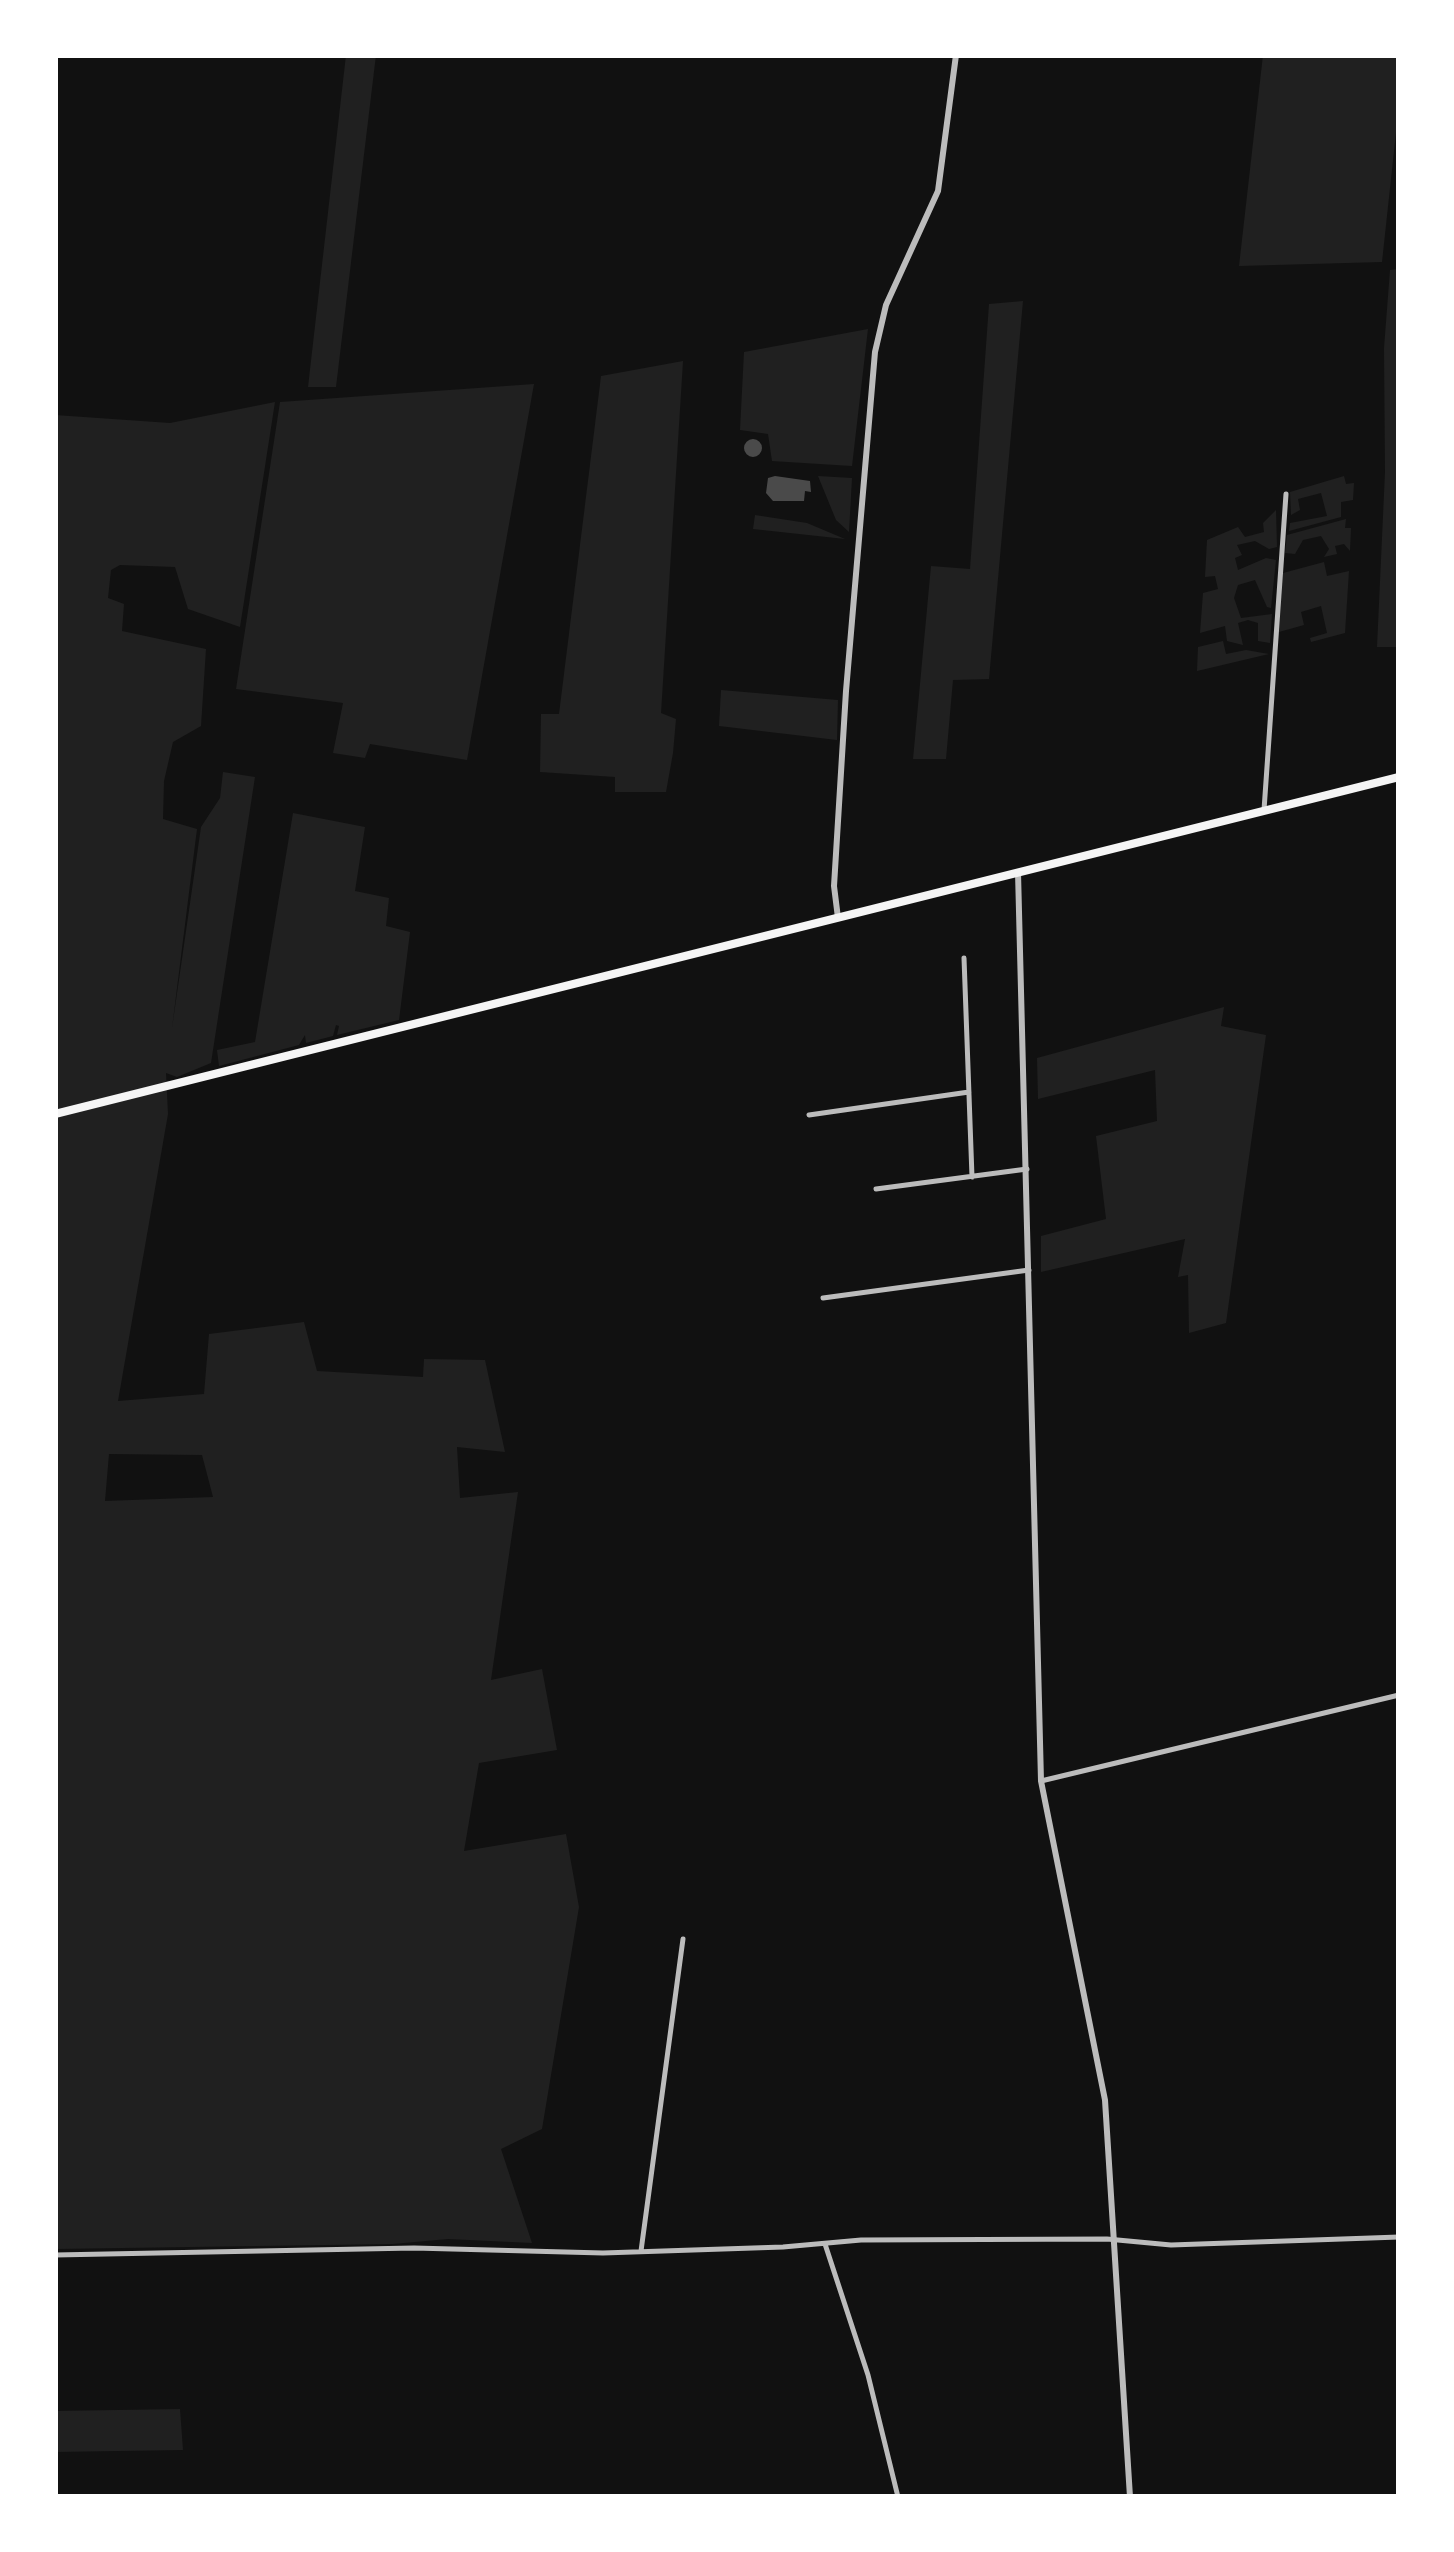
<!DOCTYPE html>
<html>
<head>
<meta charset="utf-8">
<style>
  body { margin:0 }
  #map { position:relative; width:1454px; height:2552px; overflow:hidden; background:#111; font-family:"Space Grotesk",sans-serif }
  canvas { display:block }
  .frame { position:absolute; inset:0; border:58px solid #fff; pointer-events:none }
</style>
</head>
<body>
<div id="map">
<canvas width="1454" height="2552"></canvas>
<div class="frame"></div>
</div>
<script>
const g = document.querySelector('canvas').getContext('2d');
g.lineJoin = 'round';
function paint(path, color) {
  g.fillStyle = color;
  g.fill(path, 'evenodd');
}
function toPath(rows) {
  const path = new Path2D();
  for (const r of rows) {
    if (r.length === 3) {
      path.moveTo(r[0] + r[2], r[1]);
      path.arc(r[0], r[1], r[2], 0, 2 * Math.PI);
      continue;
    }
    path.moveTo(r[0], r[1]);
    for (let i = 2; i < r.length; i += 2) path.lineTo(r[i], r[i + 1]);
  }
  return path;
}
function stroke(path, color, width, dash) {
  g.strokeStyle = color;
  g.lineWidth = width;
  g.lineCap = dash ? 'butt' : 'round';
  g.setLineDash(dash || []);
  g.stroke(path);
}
paint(toPath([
  [346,55,376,55,336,387,308,387],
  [1263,55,1399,55,1399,105,1382,262,1239,266],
  [1399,269,1399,647,1377,647,1385,472,1384,348,1390,270],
  [1023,301,989,679,953,680,946,759,913,759,931,566,970,569,989,304],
  [868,329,852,466,772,461,768,434,740,430,744,352],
  [683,361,661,713,676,719,673,753,666,792,615,792,615,777,540,772,541,714,559,714,601,376],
  [534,384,467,760,370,744,365,758,333,753,343,703,236,689,280,402],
  [275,402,240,627,188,609,175,567,120,565,111,570,108,598,124,604,122,631,206,649,201,726,173,742,164,781,163,819,197,829,172,1028,201,827,220,798,223,772,255,777,211,1063,177,1077,166,1073,168,1114,118,1401,204,1394,209,1334,304,1322,317,1371,423,1377,424,1359,485,1360,505,1452,457,1447,460,1498,518,1492,491,1680,542,1669,557,1750,479,1763,464,1851,566,1834,579,1907,542,2129,501,2149,532,2243,448,2239,393,2244,55,2249,55,415,170,423],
  [109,1454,202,1455,213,1497,105,1501],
  [818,476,852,478,849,532,836,520],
  [1344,476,1346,484,1354,483,1353,500,1341,502,1341,517,1289,531,1290,523,1327,516,1321,493,1298,499,1300,510,1291,515,1290,492],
  [1276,510,1277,547,1269,549,1255,541,1237,545,1242,555,1235,558,1238,570,1266,558,1276,560,1271,608,1267,607,1255,580,1238,585,1234,598,1241,618,1272,614,1270,643,1258,641,1258,623,1248,620,1238,623,1243,645,1227,641,1225,626,1200,633,1203,593,1218,589,1215,576,1205,577,1207,540,1238,527,1245,537,1264,532,1263,523],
  [755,515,807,523,845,539,753,529],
  [1346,519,1345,528,1351,528,1350,551,1344,544,1335,546,1337,554,1324,557,1329,549,1321,536,1303,540,1295,554,1285,553,1287,535],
  [1324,562,1327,576,1349,571,1345,633,1311,642,1310,638,1327,633,1321,606,1301,612,1304,625,1279,632,1283,573],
  [1223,641,1226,654,1246,650,1269,654,1197,671,1198,647],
  [721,690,838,700,837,740,719,726],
  [293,813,365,827,355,891,389,898,386,926,410,932,399,1020,337,1035,339,1026,336,1025,333,1036,306,1043,305,1035,299,1045,219,1066,217,1050,255,1042],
  [1224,1007,1221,1026,1266,1035,1226,1323,1189,1333,1188,1275,1178,1277,1185,1239,1041,1272,1041,1236,1106,1219,1096,1136,1157,1121,1155,1070,1038,1099,1037,1058],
  [180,2409,183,2450,55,2452,55,2411]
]), '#202020');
paint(toPath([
  [753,448,9],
  [775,476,810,481,811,492,805,491,804,501,773,501,766,493,768,478]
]), '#4a4a4a');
stroke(toPath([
  [1264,810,1286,494],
  [964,958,972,1177],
  [809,1115,969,1092],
  [876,1189,1027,1169],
  [823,1298,1029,1270],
  [1041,1781,1399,1695],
  [825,2244,868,2375,898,2497],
  [641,2251,683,1939],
  [55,2255,414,2248,603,2253,783,2247,861,2240,1107,2239,1171,2245,1399,2237]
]), '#bcbcbc', 5);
stroke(toPath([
  [1018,872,1041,1781,1105,2100,1130,2497],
  [838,918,834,886,846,691,875,352,886,305,938,191,956,55]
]), '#bcbcbc', 6);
stroke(toPath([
  [55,1114,1399,777]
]), '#f5f5f5', 8);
</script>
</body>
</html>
